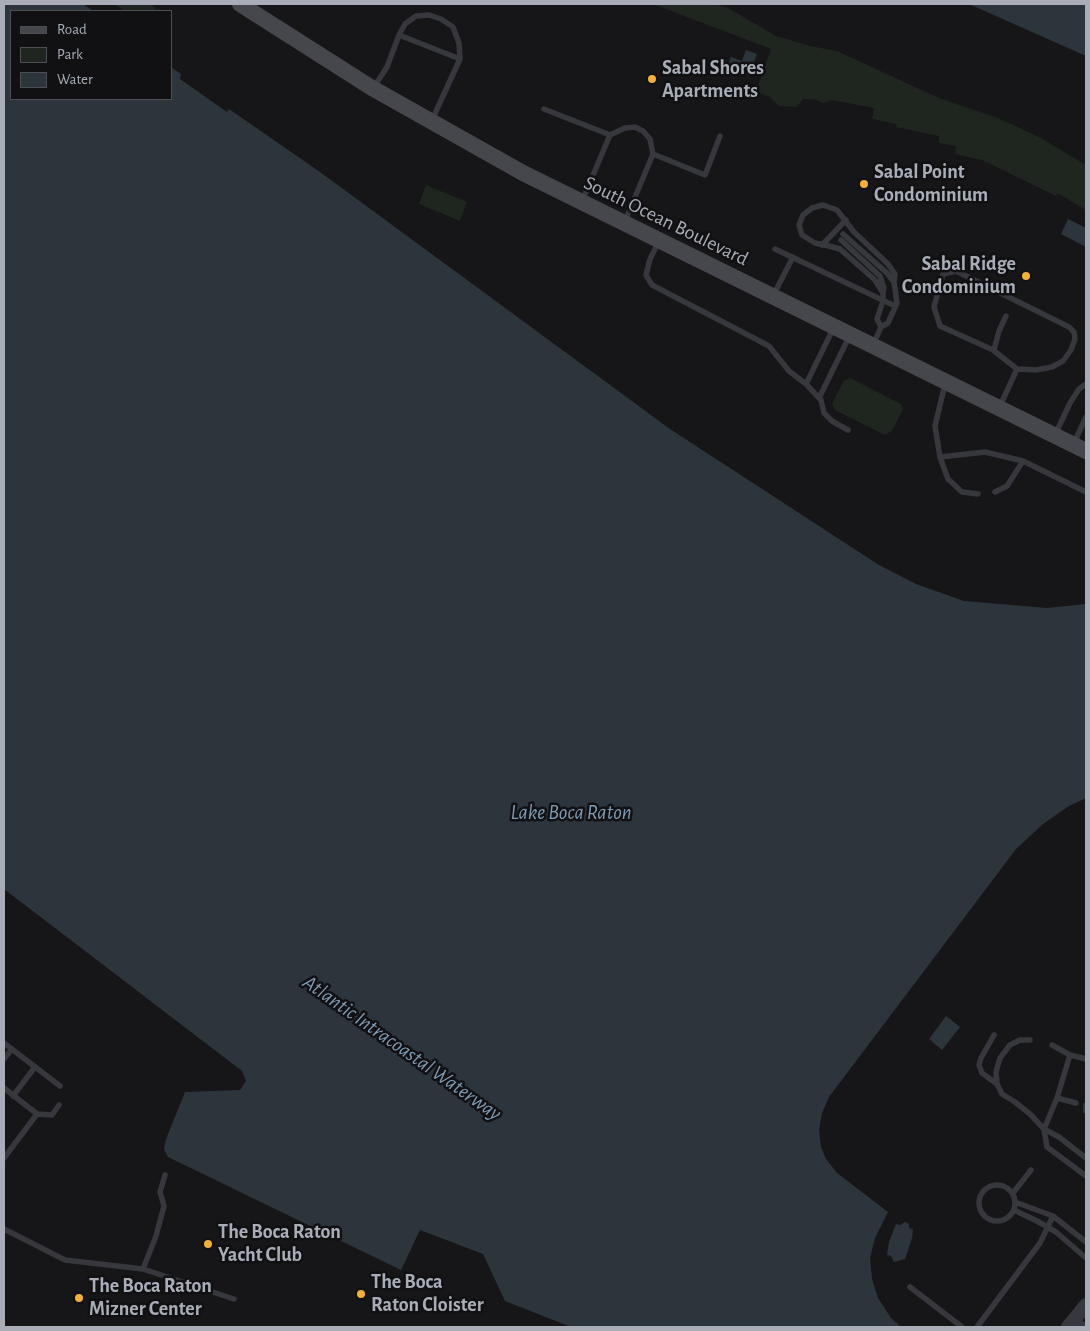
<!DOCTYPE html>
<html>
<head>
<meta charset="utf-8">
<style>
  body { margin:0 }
  #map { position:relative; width:1090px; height:1331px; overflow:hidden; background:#161618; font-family:"Alegreya Sans",sans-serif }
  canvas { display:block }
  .frame { position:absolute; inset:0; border:5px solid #a8adb8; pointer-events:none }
  .legend { position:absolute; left:10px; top:10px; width:162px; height:90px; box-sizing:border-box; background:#111113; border:1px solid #4d4f55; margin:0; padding:6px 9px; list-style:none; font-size:15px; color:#a8adb8 }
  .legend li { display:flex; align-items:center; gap:10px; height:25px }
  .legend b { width:25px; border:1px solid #4d4f55 }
</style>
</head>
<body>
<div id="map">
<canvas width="1090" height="1331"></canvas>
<div class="frame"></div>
<ul class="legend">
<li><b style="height:6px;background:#45474d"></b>Road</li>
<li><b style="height:14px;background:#1e261f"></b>Park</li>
<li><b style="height:14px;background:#2c353c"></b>Water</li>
</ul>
</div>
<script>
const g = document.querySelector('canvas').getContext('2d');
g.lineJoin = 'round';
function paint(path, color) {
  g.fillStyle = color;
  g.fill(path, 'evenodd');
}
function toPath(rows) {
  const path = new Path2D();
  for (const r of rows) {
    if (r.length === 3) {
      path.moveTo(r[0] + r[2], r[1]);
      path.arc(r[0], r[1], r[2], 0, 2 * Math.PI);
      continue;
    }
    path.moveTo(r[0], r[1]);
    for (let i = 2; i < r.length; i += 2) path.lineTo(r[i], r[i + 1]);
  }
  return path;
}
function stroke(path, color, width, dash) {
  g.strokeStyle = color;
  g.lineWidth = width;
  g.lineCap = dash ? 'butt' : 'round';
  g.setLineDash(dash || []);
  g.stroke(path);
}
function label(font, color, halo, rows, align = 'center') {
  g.font = font + ' "Alegreya Sans",sans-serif';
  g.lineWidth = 5;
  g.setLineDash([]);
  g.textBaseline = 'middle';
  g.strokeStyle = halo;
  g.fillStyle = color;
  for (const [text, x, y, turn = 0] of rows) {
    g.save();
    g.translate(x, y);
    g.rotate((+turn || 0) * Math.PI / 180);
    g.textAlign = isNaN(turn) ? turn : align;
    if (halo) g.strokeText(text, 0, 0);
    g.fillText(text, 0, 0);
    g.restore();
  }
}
paint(toPath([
  [114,4,150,4,156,8,154,11,125,11],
  [653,4,714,4,728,8,776,36,810,46,837,51,939,98,998,118,1041,138,1086,165,1086,210,1057,193,1056,196,982,160,955,154,956,146,939,143,939,136,896,127,897,124,872,119,874,108,832,100,823,103,814,99,803,99,797,107,779,106,770,97,756,92,771,49],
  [426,185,467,202,460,221,419,204],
  [850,378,901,404,903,410,892,431,885,435,835,410,832,404,844,380]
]), '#1e261f');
paint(toPath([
  [4,4,83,4,93,11,11,11,11,99,171,99,171,67,181,74,180,79,227,112,229,109,320,172,670,429,879,565,916,584,964,601,1047,608,1086,604,1086,798,1069,806,1043,824,1016,849,829,1097,822,1113,819,1130,821,1147,826,1159,837,1173,888,1212,875,1238,870,1258,872,1279,878,1298,891,1318,901,1327,571,1327,505,1301,483,1254,420,1230,401,1270,168,1157,164,1149,166,1139,185,1092,240,1090,246,1081,242,1071,4,889],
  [969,4,1086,4,1086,56],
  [746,50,757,54,749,76,727,67,731,57,742,61],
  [1068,219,1086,228,1086,247,1061,234],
  [946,1016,960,1027,942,1050,929,1039],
  [905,1222,909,1224,909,1228,913,1229,912,1238,905,1259,894,1262,891,1256,887,1255,889,1242,896,1224,900,1225]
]), '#2c353c');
stroke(toPath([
  [399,35,405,24,416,16,429,15,441,19,453,27,459,43,460,59],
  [374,87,387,67,399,35,460,59,432,120],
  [544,109,610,135],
  [653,154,705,175,720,136],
  [582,201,610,135,625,128,635,127,643,131,650,139,653,154,625,221],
  [843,234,887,273,894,282],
  [841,240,880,276,884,288,883,293],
  [659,241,650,259,646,275,652,285,769,346,789,371,806,384,821,400,824,413,832,421,848,430],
  [822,245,846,220],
  [775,249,895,306],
  [773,296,793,257],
  [873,345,881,327,888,323,897,303,894,282,895,274,888,264,854,232,837,210,823,205,812,208,803,215,799,225,802,235,815,243,829,246,840,249,875,280,883,293,883,301,877,319,881,327],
  [994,350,999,331,1006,316],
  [806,384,834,327],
  [945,384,935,426,940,457,948,479,962,492,978,494],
  [819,398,849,337],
  [1000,406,1017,369,993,350,940,326,934,307,943,274,956,271,1069,327,1074,332,1075,339,1071,350,1063,361,1052,367,1036,370,1017,369],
  [1055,435,1070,403,1079,389,1086,384],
  [1074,443,1086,417],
  [940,457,985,452,1023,461,1086,492],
  [995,492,1007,486,1023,461],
  [994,1035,981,1058,979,1065,982,1073,997,1084],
  [1030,1040,1020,1040,1010,1045,1000,1058,996,1072,997,1084,1002,1094,1015,1102,1030,1114,1044,1129,1059,1137,1086,1158],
  [4,1043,60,1086],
  [1052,1045,1070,1055],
  [4,1059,12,1049],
  [1086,1059,1070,1055,1057,1098,1044,1129,1047,1147,1086,1176],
  [4,1088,37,1114,52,1115,59,1105],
  [13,1096,35,1067],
  [1057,1098,1076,1103],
  [1086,1105,1086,1111],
  [4,1158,37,1114],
  [997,1203,18],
  [1013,1193,1031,1170],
  [1015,1202,1053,1216,1086,1242],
  [1014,1210,1037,1221,1056,1232,1086,1258],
  [4,1229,65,1260,143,1269,234,1299],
  [143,1269,156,1236,164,1206,160,1192,165,1175],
  [910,1287,962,1327],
  [977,1327,1040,1243,1053,1216]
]), '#37383d', 5.5);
stroke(toPath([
  [1073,1320,1082,1327]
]), '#37383d', 11);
stroke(toPath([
  [1068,1327,1086,1305]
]), '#37383d', 14);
stroke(toPath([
  [240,4,372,88,523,173,1086,451]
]), '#45474d', 16);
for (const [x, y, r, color] of [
  [652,79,5,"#f2b134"],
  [864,184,5,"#f2b134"],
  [1026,276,5,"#f2b134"],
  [208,1244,5,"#f2b134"],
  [361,1294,5,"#f2b134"],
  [79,1298,5,"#f2b134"]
]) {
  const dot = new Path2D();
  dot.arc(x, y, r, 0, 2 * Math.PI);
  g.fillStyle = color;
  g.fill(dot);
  stroke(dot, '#111113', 2);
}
label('bold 20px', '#a8adb8', '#111113', [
  ["Sabal Shores",662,68],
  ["Apartments",662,91],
  ["Sabal Point",874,172],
  ["Condominium",874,195],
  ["Sabal Ridge",1016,264,"right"],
  ["Condominium",1016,287,"right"],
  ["The Boca Raton",218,1232],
  ["Yacht Club",218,1255],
  ["The Boca",371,1282],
  ["Raton Cloister",371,1305],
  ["The Boca Raton",89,1286],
  ["Mizner Center",89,1309]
], 'left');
label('20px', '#a8adb8', '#111113', [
  ["South Ocean Boulevard",666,221,26]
]);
label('italic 21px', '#7f9bb3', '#111113', [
  ["Lake Boca Raton",571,813],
  ["Atlantic Intracoastal Waterway",402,1048,35]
]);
</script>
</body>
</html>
